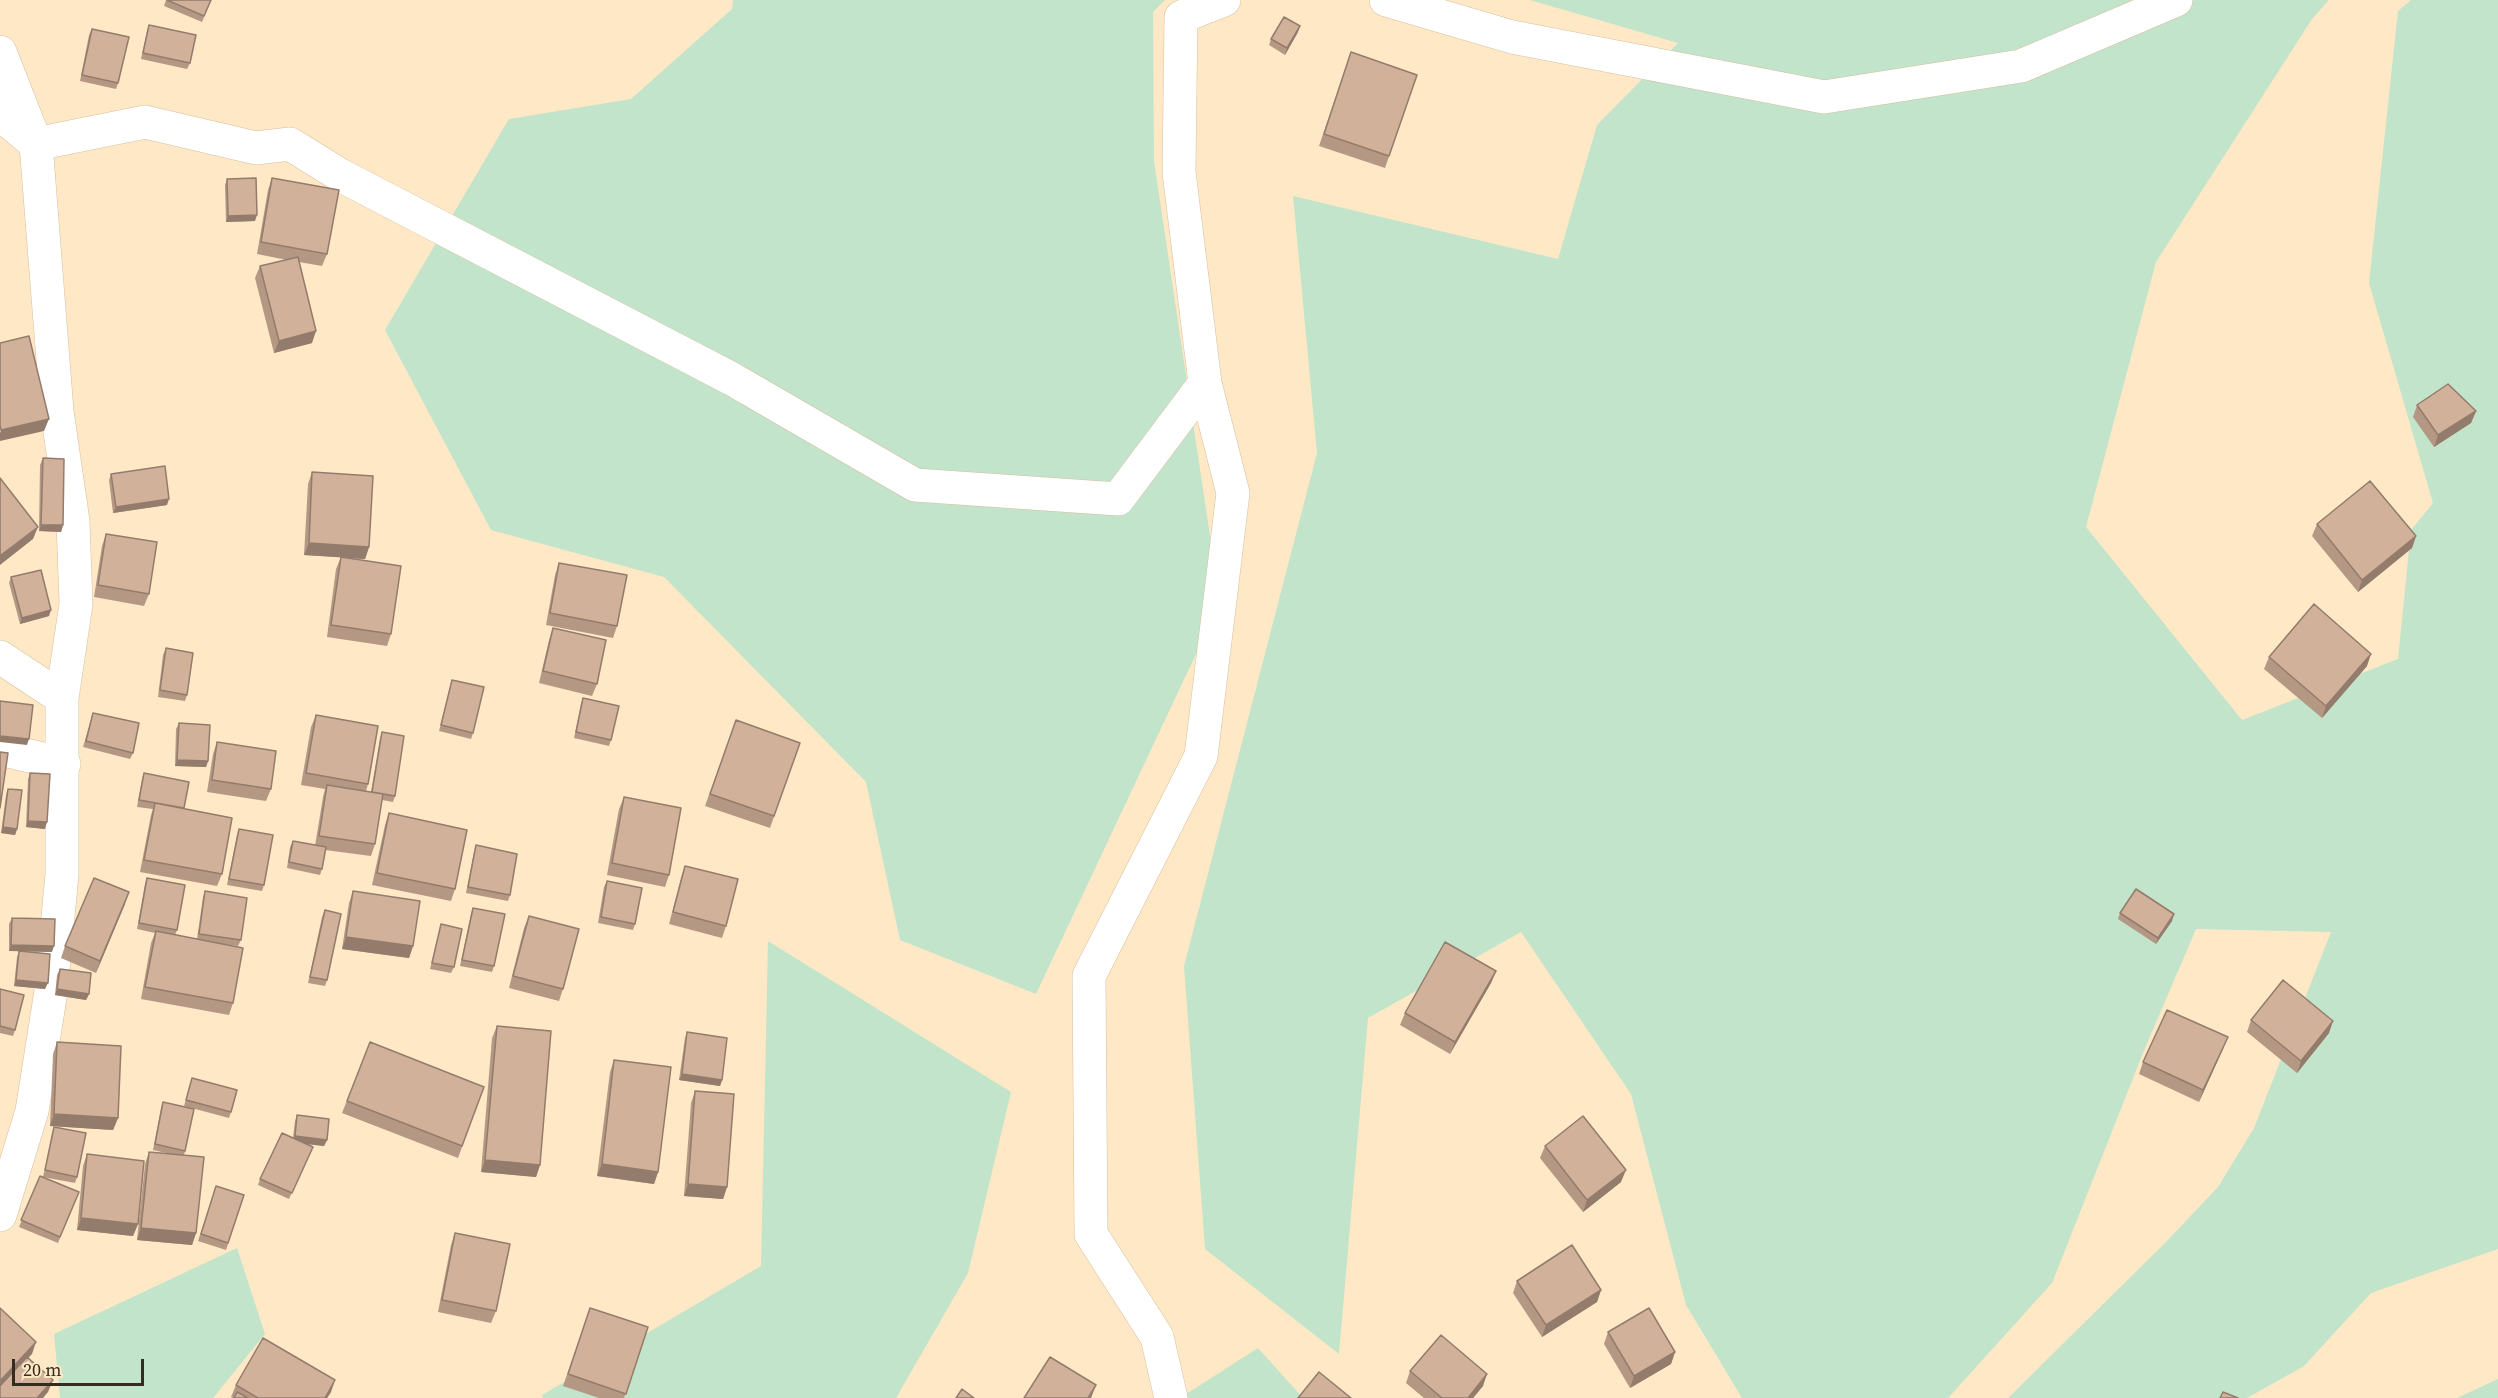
<!DOCTYPE html>
<html>
<head>
<meta charset="utf-8">
<style>
  body { margin:0 }
  #map { position:relative; width:2498px; height:1398px; overflow:hidden; background:#fee8c6; font-family:"Source Serif 4",serif }
  canvas { display:block }
  .scale { position:absolute; left:12px; top:1359px; width:132px; height:27px; box-sizing:border-box; border:3px solid #342c1f; border-top:0; padding-left:8px; font-size:18px; line-height:21px; white-space:nowrap; color:#342c1f; -webkit-text-stroke:4px #fee8c6; paint-order:stroke }
</style>
</head>
<body>
<div id="map">
<canvas width="2498" height="1398"></canvas>
<div class="scale">20 m</div>
</div>
<script>
const g = document.querySelector('canvas').getContext('2d');
g.lineJoin = 'round';
function paint(path, color) {
  g.fillStyle = color;
  g.fill(path, 'evenodd');
}
function toPath(rows) {
  const path = new Path2D();
  for (const r of rows) {
    path.moveTo(r[0], r[1]);
    for (let i = 2; i < r.length; i += 2) path.lineTo(r[i], r[i + 1]);
  }
  return path;
}
function stroke(path, color, width, dash) {
  g.strokeStyle = color;
  g.lineWidth = width;
  g.lineCap = dash ? 'butt' : 'round';
  g.setLineDash(dash || []);
  g.stroke(path);
}
paint(toPath([
  [733,0,1165,0,1153,12,1154,161,1220,603,1036,994,900,940,866,782,664,577,491,530,385,330,509,119,631,99,732,9],
  [1530,0,2329,0,2312,19,2156,262,2086,527,2242,720,2398,659,2411,530,2433,503,2369,283,2398,11,2411,0,2498,0,2498,1249,2371,1293,2304,1366,2247,1398,2008,1398,2165,1243,2218,1187,2254,1128,2331,932,2196,929,2145,1048,2052,1283,1948,1398,1742,1398,1686,1305,1631,1094,1521,932,1368,1018,1339,1354,1205,1249,1184,966,1317,453,1293,196,1558,259,1597,125,1678,43],
  [768,941,1011,1092,968,1273,896,1398,543,1398,542,1395,761,1266],
  [237,1248,265,1334,213,1398,60,1398,54,1334],
  [1258,1348,1303,1398,1180,1398],
  [2498,1379,2498,1398,2457,1398]
]), '#c1e4cb');
const minor = toPath([
  [1386,0,1512,37,1824,97,2021,66,2176,0],
  [0,52,36,144,57,411,73,521,76,604,62,698,62,874,51,991,32,1111,0,1215],
  [0,114,36,144,145,122,256,148,290,144,340,175,732,379,915,485,1118,499,1205,383],
  [0,657,62,698],
  [0,749,64,764],
  [1171,1398,1157,1337,1091,1234,1089,976,1201,756,1233,493,1205,383,1179,172,1181,17,1224,0]
]);
stroke(minor, '#d5bf9f', 34);
stroke(minor, '#fff', 33);
paint(toPath([
  [166,0,211,0,202,22,164,6],
  [149,25,190,63,187,69,141,59,147,31],
  [92,29,118,83,116,89,80,81,89,35],
  [1298,32,1285,55,1269,45,1271,39],
  [1351,52,1417,75,1385,168,1319,146],
  [272,178,327,254,322,266,299,262,312,343,274,353,255,278,260,266,287,260,257,254,268,190],
  [227,179,255,221,226,222,225,185],
  [2417,405,2476,411,2471,423,2434,447,2413,417],
  [43,458,63,525,61,532,39,531,40,465],
  [312,472,369,547,365,559,346,558,391,634,387,646,327,637,336,569,341,557,304,555,308,484],
  [111,474,167,505,113,513,109,480],
  [2317,524,2416,536,2412,548,2358,592,2312,536],
  [106,534,149,594,144,606,94,597,102,546],
  [559,563,617,626,613,638,546,625,555,575],
  [11,577,49,616,20,624,9,583],
  [553,628,597,684,592,696,539,683,549,640],
  [166,648,187,695,185,701,158,697,163,655],
  [2269,657,2367,666,2322,718,2264,669],
  [452,680,473,733,471,739,439,731],
  [583,698,611,740,609,746,574,738,581,704],
  [93,713,133,753,130,759,83,747],
  [316,715,368,784,366,791,371,792,380,738,382,732,395,796,393,802,382,800,375,844,371,856,325,850,322,869,320,875,287,868,290,847,293,841,315,846,323,797,325,789,301,785,311,727],
  [736,720,800,743,770,828,705,806],
  [179,723,208,761,206,767,175,766,176,729],
  [217,742,271,789,266,801,207,792,213,754],
  [30,773,45,829,26,827,28,779],
  [144,773,184,808,222,874,217,886,140,872,151,815,153,809,137,807,142,779],
  [8,789,17,829,15,835,1,833,6,795],
  [624,797,669,875,665,887,607,875,619,809],
  [389,813,455,889,451,901,372,885,385,825],
  [239,829,264,885,262,891,227,885,237,835],
  [476,845,510,895,508,901,466,893,474,852],
  [685,866,726,926,722,938,669,924,681,878],
  [147,878,177,930,175,935,197,939,203,897,205,891,241,940,238,946,215,943,233,1003,229,1015,141,999,151,943,155,933,137,929,145,884],
  [607,881,635,924,633,930,598,923,604,887],
  [353,891,413,946,409,958,342,949,349,903],
  [125,904,96,973,61,958,65,946],
  [473,908,494,966,492,972,460,966,471,914],
  [325,910,327,980,325,986,308,983,322,917],
  [2120,913,2172,921,2156,944,2118,919],
  [529,916,563,989,559,1001,509,988,524,928],
  [12,918,52,952,24,951,45,989,14,986,17,957,19,951,9,951,9,924],
  [441,924,454,967,451,973,430,969],
  [60,969,89,994,86,1000,55,995,57,975],
  [1496,971,1491,983,1450,1054,1400,1025,1405,1013],
  [0,989,15,1030,13,1036,0,1033],
  [2251,1020,2329,1033,2297,1073,2247,1032],
  [497,1026,540,1165,536,1177,481,1172,492,1038],
  [687,1032,722,1080,720,1086,679,1080,685,1038],
  [57,1042,118,1118,113,1130,50,1126,53,1054],
  [370,1042,484,1087,458,1158,342,1113],
  [2223,1049,2199,1102,2139,1074,2143,1062],
  [614,1060,658,1172,654,1184,597,1176,610,1072],
  [192,1078,231,1112,229,1118,184,1106],
  [695,1091,727,1187,723,1199,684,1196,691,1103],
  [163,1102,185,1151,184,1155,196,1233,192,1245,137,1240,145,1164,149,1152,166,1153,153,1150,161,1108],
  [297,1115,327,1140,324,1146,304,1144,313,1147,289,1199,258,1185,260,1179,293,1138,295,1121],
  [54,1127,77,1177,75,1183,43,1177,52,1134],
  [1545,1146,1621,1182,1583,1212,1540,1158],
  [87,1154,138,1224,133,1236,77,1230,83,1166],
  [40,1176,79,1192,58,1243,19,1227],
  [216,1186,244,1195,226,1250,198,1241],
  [455,1233,496,1311,491,1323,438,1312,451,1245],
  [1517,1281,1601,1290,1597,1302,1542,1337,1513,1293],
  [590,1308,648,1327,624,1398,599,1398,563,1386],
  [1608,1332,1675,1352,1671,1364,1630,1388,1604,1344],
  [1410,1371,1483,1386,1473,1398,1424,1398,1406,1383],
  [236,1385,331,1392,327,1398,233,1398,231,1397]
]), '#b59884');
paint(toPath([
  [1300,26,1298,32,1285,55,1287,48],
  [257,215,255,221,226,222,228,216],
  [316,331,312,343,274,353,279,341],
  [2476,411,2471,423,2434,447,2438,435],
  [49,419,44,431,0,441,0,433,1,430],
  [169,499,167,505,113,513,116,507],
  [41,525,63,525,61,532,39,531],
  [38,527,33,539,0,565,0,556],
  [2416,536,2412,548,2358,592,2362,580],
  [309,543,369,547,365,559,304,555],
  [51,610,49,616,20,624,22,618],
  [2371,654,2367,666,2322,718,2326,706],
  [0,736,29,739,27,745,0,742],
  [177,760,208,761,206,767,175,766],
  [28,821,47,822,45,829,26,827],
  [3,827,17,829,15,835,1,833],
  [129,892,125,904,96,973,100,961],
  [2174,914,2172,921,2156,944,2158,938],
  [346,937,413,946,409,958,342,949],
  [11,945,54,946,52,952,9,951],
  [1496,971,1491,983,1450,1054,1455,1042],
  [16,980,48,983,45,989,14,986],
  [57,989,89,994,86,1000,55,995],
  [2333,1021,2329,1033,2297,1073,2301,1061],
  [2228,1037,2223,1049,2199,1102,2203,1090],
  [682,1074,722,1080,720,1086,679,1080],
  [54,1114,118,1118,113,1130,50,1126],
  [295,1136,327,1140,324,1146,292,1142],
  [485,1160,540,1165,536,1177,481,1172],
  [602,1164,658,1172,654,1184,597,1176],
  [1626,1170,1621,1182,1583,1212,1587,1200],
  [688,1184,727,1187,723,1199,684,1196],
  [81,1218,138,1224,133,1236,77,1230],
  [141,1228,196,1233,192,1245,137,1240],
  [1601,1290,1597,1302,1542,1337,1546,1325],
  [36,1342,32,1354,0,1388,0,1381],
  [1675,1352,1671,1364,1630,1388,1634,1376],
  [1487,1374,1483,1386,1473,1398,1468,1398],
  [53,1380,48,1392,43,1398,37,1398],
  [335,1380,331,1392,327,1398,325,1398],
  [1096,1385,1091,1398,1088,1398]
]), '#937c6c');
const building = toPath([
  [167,0,211,0,204,16,167,0],
  [1284,17,1300,26,1287,48,1271,39,1284,17],
  [149,25,196,35,190,63,143,53,149,25],
  [92,29,129,37,118,83,82,75,92,29],
  [1351,52,1417,75,1389,156,1324,134,1351,52],
  [256,178,257,215,228,216,227,179,256,178],
  [272,178,339,190,327,254,261,242,272,178],
  [298,257,316,331,279,341,260,266,298,257],
  [29,336,49,419,1,430,0,426,0,343,29,336],
  [2448,384,2476,411,2438,435,2417,405,2448,384],
  [43,458,64,459,63,525,41,525,43,458],
  [165,466,169,499,116,507,111,474,165,466],
  [312,472,373,476,369,547,309,543,312,472],
  [0,478,38,527,0,556,0,478],
  [2370,481,2416,536,2362,580,2317,524,2370,481],
  [106,534,157,542,149,594,98,585,106,534],
  [341,557,401,566,391,634,331,625,341,557],
  [559,563,627,575,617,626,550,613,559,563],
  [41,570,51,610,22,618,11,577,41,570],
  [2314,604,2371,654,2326,706,2269,657,2314,604],
  [553,628,606,640,597,684,543,671,553,628],
  [166,648,193,653,187,695,160,690,166,648],
  [452,680,484,687,473,733,441,725,452,680],
  [583,698,619,706,611,740,576,732,583,698],
  [0,701,33,705,29,739,0,736,0,701],
  [93,713,139,723,133,753,86,741,93,713],
  [316,715,378,726,368,784,306,773,316,715],
  [736,720,800,743,774,816,710,794,736,720],
  [179,723,210,725,208,761,177,760,179,723],
  [382,732,404,736,395,796,372,792,382,732],
  [217,742,276,751,271,789,212,780,217,742],
  [0,752,8,753,0,808,0,752],
  [30,773,50,774,47,822,28,821,30,773],
  [144,773,189,782,184,808,139,800,144,773],
  [327,785,383,794,375,844,319,836,327,785],
  [8,789,22,790,17,829,3,827,8,789],
  [624,797,681,808,669,875,612,863,624,797],
  [155,803,232,818,222,874,144,860,155,803],
  [389,813,467,830,455,889,377,873,389,813],
  [239,829,273,835,264,885,229,879,239,829],
  [293,841,326,847,322,869,289,862,293,841],
  [476,845,517,854,510,895,468,887,476,845],
  [685,866,738,879,726,926,673,912,685,866],
  [94,878,129,892,100,961,65,946,94,878],
  [147,878,185,885,177,930,139,923,147,878],
  [607,881,642,888,635,924,601,917,607,881],
  [2136,889,2174,914,2158,938,2120,913,2136,889],
  [205,891,247,898,241,940,199,934,205,891],
  [353,891,420,901,413,946,346,937,353,891],
  [473,908,505,914,494,966,462,960,473,908],
  [325,910,341,914,327,980,310,977,325,910],
  [529,916,579,929,563,989,513,976,529,916],
  [12,918,55,919,54,946,11,945,12,918],
  [441,924,462,929,454,967,432,963,441,924],
  [156,931,243,948,233,1003,145,987,156,931],
  [1445,942,1496,971,1455,1042,1405,1013,1445,942],
  [19,951,50,954,48,983,16,980,19,951],
  [60,969,91,973,89,994,57,989,60,969],
  [2283,980,2333,1021,2301,1061,2251,1020,2283,980],
  [0,989,24,995,15,1030,0,1026,0,989],
  [2167,1010,2228,1037,2203,1090,2143,1062,2167,1010],
  [497,1026,551,1031,540,1165,485,1160,497,1026],
  [687,1032,727,1038,722,1080,682,1074,687,1032],
  [57,1042,121,1046,118,1118,54,1114,57,1042],
  [370,1042,484,1087,462,1146,347,1101,370,1042],
  [614,1060,671,1067,658,1172,602,1164,614,1060],
  [192,1078,237,1090,231,1112,186,1100,192,1078],
  [695,1091,734,1094,727,1187,688,1184,695,1091],
  [163,1102,194,1109,185,1151,155,1144,163,1102],
  [297,1115,329,1119,327,1140,295,1136,297,1115],
  [1583,1116,1626,1170,1587,1200,1545,1146,1583,1116],
  [54,1127,86,1133,77,1177,45,1170,54,1127],
  [282,1133,313,1147,292,1193,260,1179,282,1133],
  [149,1152,204,1157,196,1233,141,1228,149,1152],
  [87,1154,144,1161,138,1224,81,1218,87,1154],
  [40,1176,79,1192,60,1237,21,1220,40,1176],
  [216,1186,244,1195,228,1243,201,1234,216,1186],
  [455,1233,510,1244,496,1311,442,1300,455,1233],
  [1572,1245,1601,1290,1546,1325,1517,1281,1572,1245],
  [0,1308,36,1342,0,1381,0,1308],
  [590,1308,648,1327,626,1394,568,1374,590,1308],
  [1649,1308,1675,1352,1634,1376,1608,1332,1649,1308],
  [1441,1335,1487,1374,1468,1398,1442,1398,1410,1371,1441,1335],
  [263,1338,335,1380,325,1398,258,1398,236,1385,263,1338],
  [27,1357,53,1380,37,1398,0,1398,0,1386,27,1357],
  [1050,1357,1096,1385,1088,1398,1024,1398,1050,1357],
  [1319,1372,1351,1398,1298,1398,1319,1372],
  [962,1389,974,1398,956,1398,962,1389],
  [237,1392,248,1398,234,1398,237,1392],
  [2223,1392,2238,1398,2220,1398,2223,1392]
]);
paint(building, '#d2b19a');
stroke(building, '#937c6c', 1.5);
</script>
</body>
</html>
